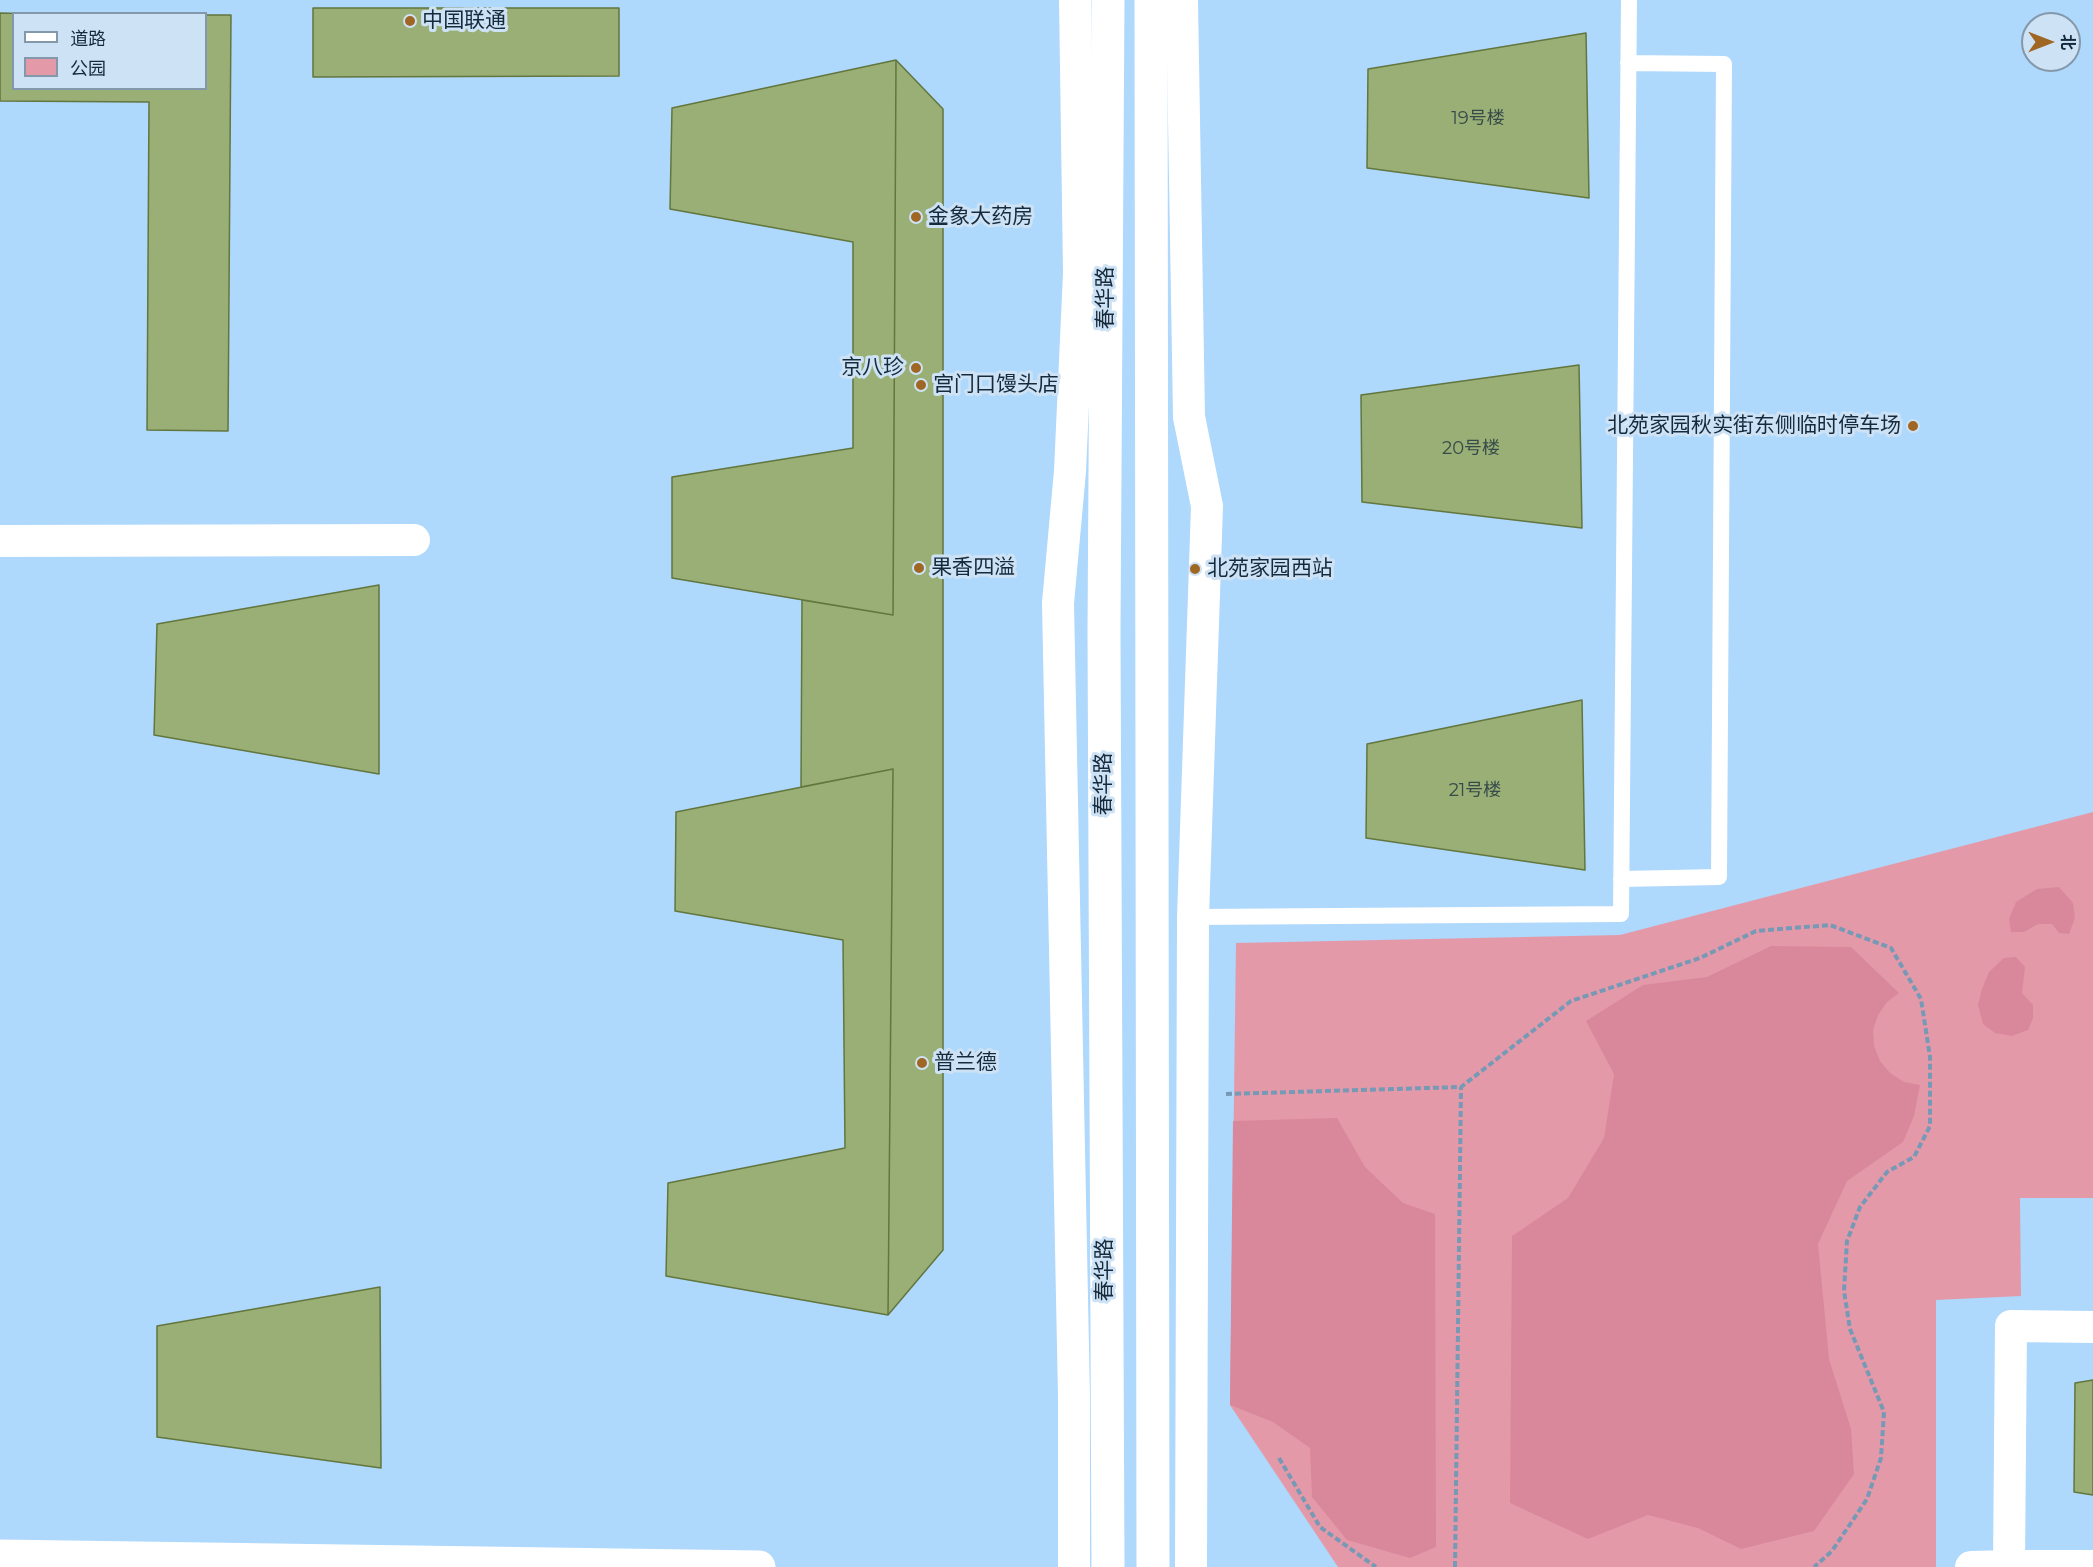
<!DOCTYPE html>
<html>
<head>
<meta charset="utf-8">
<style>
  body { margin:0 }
  #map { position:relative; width:2093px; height:1567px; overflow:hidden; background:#aed8fc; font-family:Montserrat,"Noto Sans SC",sans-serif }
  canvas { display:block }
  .legend { position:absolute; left:12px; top:12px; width:195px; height:78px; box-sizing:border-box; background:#cee2f5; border:2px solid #8498ab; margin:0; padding:8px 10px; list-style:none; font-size:18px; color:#152a3b }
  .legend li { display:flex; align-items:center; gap:12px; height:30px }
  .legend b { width:30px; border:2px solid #8498ab }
  .north { position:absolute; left:2021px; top:12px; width:60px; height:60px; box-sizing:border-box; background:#cee2f5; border:2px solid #8498ab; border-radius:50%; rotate:90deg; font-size:16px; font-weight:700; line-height:24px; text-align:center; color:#152a3b }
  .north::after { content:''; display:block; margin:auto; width:21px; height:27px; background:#9f6624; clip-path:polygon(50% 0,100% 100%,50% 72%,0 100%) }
</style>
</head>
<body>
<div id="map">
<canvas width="2093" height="1567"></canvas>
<ul class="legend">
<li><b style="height:8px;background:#fff"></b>道路</li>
<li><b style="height:16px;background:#e499a9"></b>公园</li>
</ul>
<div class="north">北</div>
</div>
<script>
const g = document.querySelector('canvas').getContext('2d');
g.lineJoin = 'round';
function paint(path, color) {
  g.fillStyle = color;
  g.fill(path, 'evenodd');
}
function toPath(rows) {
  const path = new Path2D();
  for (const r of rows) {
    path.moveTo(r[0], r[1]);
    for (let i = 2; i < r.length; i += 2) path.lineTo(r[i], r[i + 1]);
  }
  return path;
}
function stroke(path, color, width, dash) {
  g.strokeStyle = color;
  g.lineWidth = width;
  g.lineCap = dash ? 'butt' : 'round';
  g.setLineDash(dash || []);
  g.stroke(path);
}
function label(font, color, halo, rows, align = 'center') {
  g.font = font + ' Montserrat,"Noto Sans SC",sans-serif';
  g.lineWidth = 6;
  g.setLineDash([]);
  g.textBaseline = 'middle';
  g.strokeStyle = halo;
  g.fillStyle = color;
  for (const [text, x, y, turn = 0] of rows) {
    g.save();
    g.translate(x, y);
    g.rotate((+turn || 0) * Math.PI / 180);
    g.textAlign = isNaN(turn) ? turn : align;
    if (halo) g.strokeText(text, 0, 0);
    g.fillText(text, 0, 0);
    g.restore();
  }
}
paint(toPath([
  [2093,812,2093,1198,2020,1198,2021,1296,1936,1300,1936,1567,1338,1567,1230,1405,1236,943,1620,935]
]), '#e499a9');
paint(toPath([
  [2059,887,2073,903,2075,918,2069,934,2059,933,2052,924,2038,924,2024,932,2011,932,2009,919,2016,902,2037,889],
  [1771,946,1851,947,1899,993,1887,1002,1878,1015,1873,1030,1874,1046,1880,1061,1890,1073,1904,1082,1920,1085,1914,1116,1903,1142,1847,1181,1818,1244,1829,1359,1851,1429,1854,1474,1814,1531,1741,1549,1698,1528,1648,1515,1588,1539,1510,1503,1512,1236,1568,1198,1604,1138,1614,1074,1586,1021,1643,985,1707,977],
  [2016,957,2025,967,2022,993,2033,1005,2033,1018,2028,1030,2012,1036,1995,1033,1983,1024,1978,1005,1982,989,1989,972,2004,958],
  [1337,1118,1365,1167,1403,1203,1435,1214,1436,1547,1410,1558,1347,1540,1312,1497,1310,1448,1273,1422,1230,1405,1233,1121]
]), '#d9889b');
const building = toPath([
  [313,8,619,8,619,76,313,77,313,8],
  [0,13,39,14,14,14,14,88,206,88,206,15,231,15,228,431,147,430,149,102,0,101,0,13],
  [1586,33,1589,198,1367,168,1368,69,1586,33],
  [896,60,893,615,672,578,672,477,853,448,853,242,670,209,672,108,896,60],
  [896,60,943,109,943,1250,888,1315,893,769,801,787,802,600,893,615,896,60],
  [1579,365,1582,528,1362,502,1361,395,1579,365],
  [379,585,379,774,154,735,157,624,379,585],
  [1582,700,1585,870,1366,838,1367,744,1582,700],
  [893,769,888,1315,666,1276,668,1183,845,1148,843,940,675,911,676,812,893,769],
  [380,1287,381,1468,157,1437,157,1326,380,1287],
  [2093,1380,2093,1495,2074,1492,2075,1383,2093,1380]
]);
paint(building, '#99af75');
stroke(building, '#62763e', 1.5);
stroke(toPath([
  [1226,1094,1461,1087,1571,1001,1700,958,1756,931,1830,925,1891,948,1921,999,1930,1057,1930,1126,1914,1157,1887,1172,1860,1207,1847,1241,1844,1291,1850,1329,1884,1412,1881,1458,1867,1499,1832,1551,1814,1567],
  [1279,1458,1320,1527,1376,1567],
  [1455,1567,1461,1087]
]), '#7699b6', 4, [6, 3]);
stroke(toPath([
  [1621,879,1719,877,1724,64,1628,63],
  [1193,917,1621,914,1629,0]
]), '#fff', 16);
stroke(toPath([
  [1182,0,1189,417,1207,506,1193,917,1191,1567],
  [0,541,414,540],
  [2009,1566,2093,1566],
  [1074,1567,1074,1397,1058,603,1070,471,1079,273,1075,0],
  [1971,1567,2009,1566,2011,1326,2093,1327]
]), '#fff', 32);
stroke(toPath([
  [1151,0,1153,1567],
  [0,1556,759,1567],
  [1108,1567,1104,631,1108,0]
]), '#fff', 33);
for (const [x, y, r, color] of [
  [410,21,6,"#9f6624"],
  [916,217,6,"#9f6624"],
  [916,368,6,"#9f6624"],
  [921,385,6,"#9f6624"],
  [1913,426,6,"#9f6624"],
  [919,568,6,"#9f6624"],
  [1195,569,6,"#9f6624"],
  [922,1063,6,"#9f6624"]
]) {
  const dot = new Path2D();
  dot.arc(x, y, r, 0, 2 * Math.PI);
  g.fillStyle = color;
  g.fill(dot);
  stroke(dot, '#cee2f5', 2);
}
label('18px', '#364b4a', null, [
  ["19号楼",1478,119],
  ["20号楼",1471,449],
  ["21号楼",1475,791]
]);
label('21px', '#152a3b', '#cee2f5', [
  ["中国联通",422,21],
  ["金象大药房",928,217],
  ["京八珍",904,368,"right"],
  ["宫门口馒头店",933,385],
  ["北苑家园秋实街东侧临时停车场",1901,426,"right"],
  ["果香四溢",931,568],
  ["北苑家园西站",1207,569],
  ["普兰德",934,1063]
], 'left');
label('21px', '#152a3b', '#cee2f5', [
  ["春华路",1106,298,-90],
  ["春华路",1104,784,-90],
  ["春华路",1105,1270,-90]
]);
</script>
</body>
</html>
